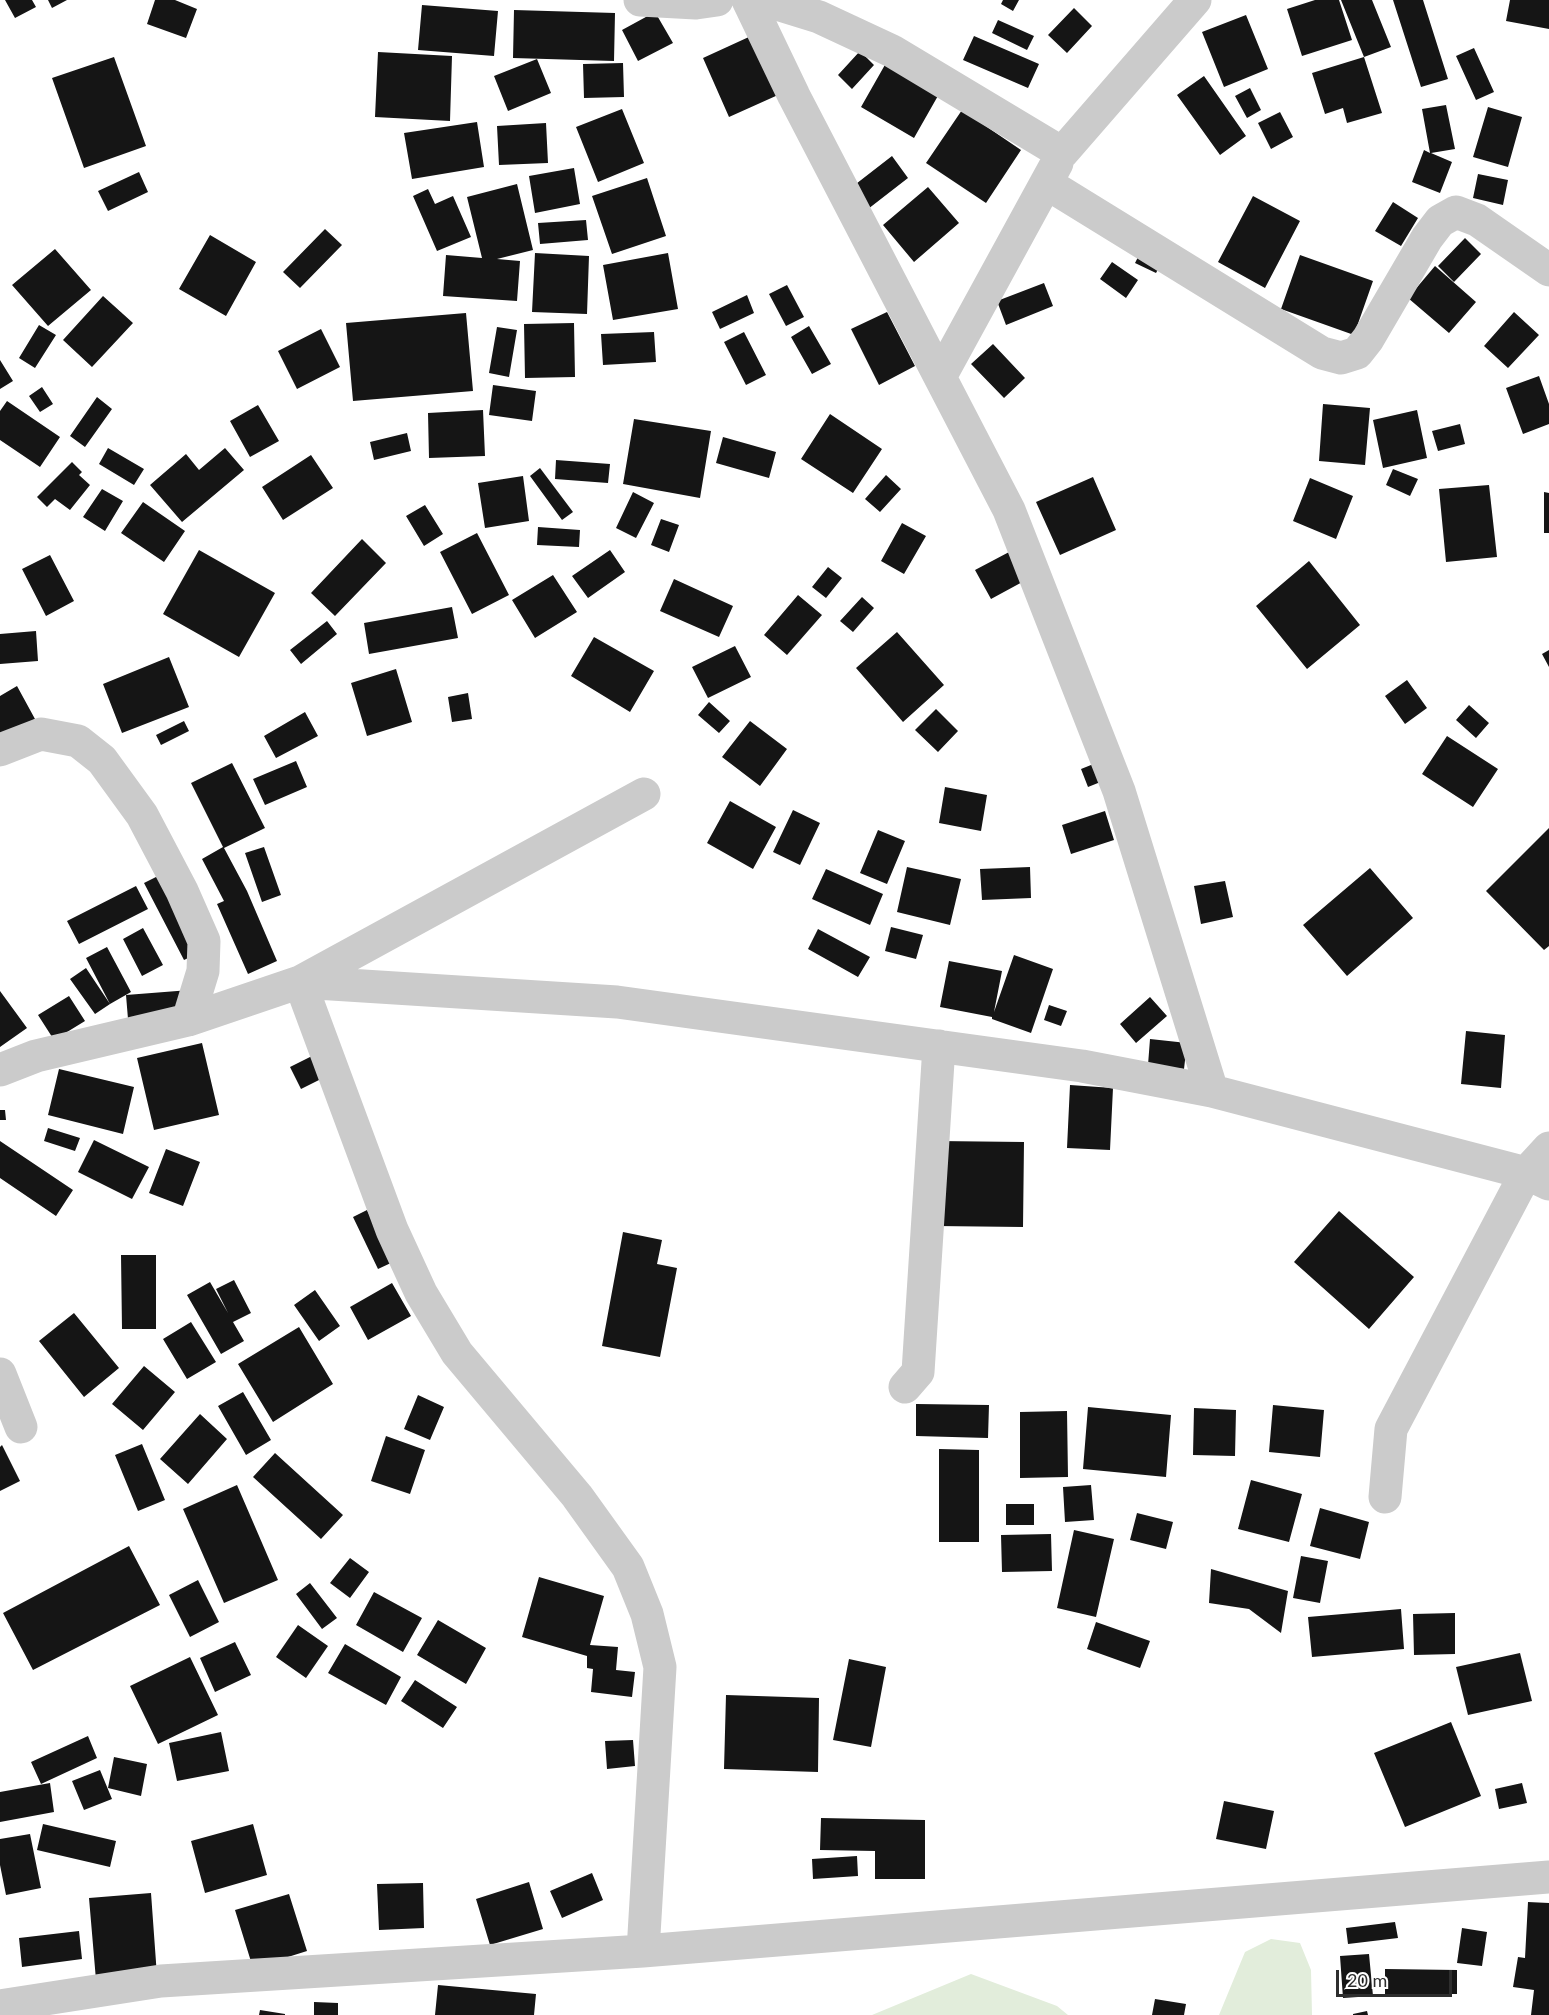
<!DOCTYPE html>
<html>
<head>
<meta charset="utf-8">
<style>
  body { margin:0 }
  #map { position:relative; width:1549px; height:2015px; overflow:hidden; background:#fff; font-family:Lato,sans-serif }
  canvas { display:block }
  .scale { position:absolute; left:1336px; top:1970px; width:116px; height:27px; box-sizing:border-box; border:3px solid #2e2e2e; border-top:0; padding-left:8px; font-size:18px; line-height:21px; white-space:nowrap; color:#2e2e2e; -webkit-text-stroke:4px #fff; paint-order:stroke }
</style>
</head>
<body>
<div id="map">
<canvas width="1549" height="2015"></canvas>
<div class="scale">20 m</div>
</div>
<script>
const g = document.querySelector('canvas').getContext('2d');
g.lineJoin = 'round';
function paint(path, color) {
  g.fillStyle = color;
  g.fill(path, 'evenodd');
}
function toPath(rows) {
  const path = new Path2D();
  for (const r of rows) {
    path.moveTo(r[0], r[1]);
    for (let i = 2; i < r.length; i += 2) path.lineTo(r[i], r[i + 1]);
  }
  return path;
}
function stroke(path, color, width, dash) {
  g.strokeStyle = color;
  g.lineWidth = width;
  g.lineCap = dash ? 'butt' : 'round';
  g.setLineDash(dash || []);
  g.stroke(path);
}
paint(toPath([
  [1271,1939,1300,1943,1311,1970,1312,2015,1219,2015,1245,1952],
  [971,1974,1057,2006,1068,2015,872,2015]
]), '#e2eddb');
paint(toPath([
  [5,0,32,0,36,7,15,18],
  [48,0,67,0,52,8],
  [155,0,175,0,197,9,186,38,147,24],
  [1003,0,1019,0,1013,11,1001,4],
  [1315,0,1339,0,1352,40,1302,56,1287,9],
  [1341,0,1372,0,1391,47,1364,57,1382,113,1347,123,1343,108,1325,114,1312,73,1364,57],
  [1393,0,1423,0,1448,79,1421,87],
  [1510,0,1549,0,1549,29,1506,21],
  [422,5,498,11,494,56,418,50],
  [1074,8,1092,26,1067,53,1048,35],
  [514,10,615,13,614,61,513,58],
  [655,12,673,43,638,61,622,30],
  [1246,15,1268,69,1224,87,1202,32],
  [998,20,1034,36,1027,50,992,33],
  [751,36,778,95,729,117,703,58],
  [974,36,1039,64,1028,88,963,60],
  [1474,48,1494,92,1476,100,1456,56],
  [860,51,874,65,852,89,838,75],
  [378,52,452,56,450,121,375,117],
  [114,57,146,146,84,168,52,78],
  [537,59,551,93,508,111,494,76],
  [623,63,624,97,584,98,583,64],
  [886,63,939,94,914,138,861,107],
  [1204,76,1246,136,1220,155,1177,95],
  [1250,88,1261,110,1247,118,1235,96],
  [1446,105,1455,149,1431,153,1452,162,1440,193,1412,182,1424,150,1430,153,1422,109],
  [1488,107,1522,117,1508,167,1473,157],
  [622,109,644,163,598,182,576,127],
  [962,110,1021,150,986,203,926,163],
  [1280,112,1293,137,1271,149,1258,123],
  [477,122,484,167,412,179,404,133],
  [546,123,548,163,499,165,497,126],
  [892,156,908,178,868,209,852,187],
  [574,168,580,204,535,213,529,176],
  [139,172,148,192,108,211,98,191],
  [1478,174,1508,180,1503,205,1473,198],
  [647,178,666,236,612,254,592,196],
  [517,184,533,250,497,259,520,261,517,301,443,296,446,255,482,258,467,197],
  [928,187,959,223,914,262,883,225],
  [428,189,435,204,453,196,471,237,437,251,413,196],
  [1253,196,1300,221,1265,288,1218,262],
  [1393,202,1418,218,1401,246,1375,231],
  [586,220,588,240,540,244,538,223],
  [325,229,342,245,300,288,283,272],
  [210,235,256,262,226,316,179,289],
  [1465,238,1481,254,1454,282,1438,266],
  [55,249,91,290,48,326,12,285],
  [1141,251,1162,262,1156,273,1135,263],
  [535,253,589,256,587,314,532,312],
  [668,253,678,309,613,320,603,265],
  [1300,255,1373,281,1354,335,1281,309],
  [1112,262,1138,280,1126,298,1100,279],
  [1435,266,1476,302,1449,333,1408,298],
  [1044,283,1053,306,1006,325,997,301],
  [787,285,804,317,786,326,769,294],
  [747,295,754,313,720,329,712,312],
  [103,296,133,323,92,367,63,340],
  [887,312,915,366,879,385,851,329],
  [1514,312,1539,335,1508,368,1484,346],
  [466,313,473,391,353,401,346,323],
  [574,323,575,377,525,378,524,324],
  [39,325,56,335,35,368,19,358],
  [809,326,831,364,812,374,791,337],
  [497,327,517,330,509,377,489,373],
  [321,329,340,367,297,389,278,351],
  [654,332,656,362,603,365,601,334],
  [744,332,766,375,746,385,724,342],
  [993,344,1025,378,1004,398,971,364],
  [0,360,13,381,0,389],
  [1539,376,1549,404,1549,424,1523,434,1506,388],
  [493,385,536,391,532,421,489,415],
  [42,387,53,404,40,412,29,396],
  [97,397,112,409,85,447,70,436],
  [7,401,60,437,40,467,0,440,0,411],
  [1323,404,1370,408,1365,465,1319,461],
  [258,405,279,441,250,457,230,421],
  [483,410,485,456,429,458,428,413],
  [1417,410,1427,458,1383,468,1373,420],
  [830,414,882,449,853,493,801,459],
  [634,419,711,431,700,498,623,484],
  [1460,424,1465,444,1438,451,1432,431],
  [407,433,411,451,374,460,370,442],
  [723,437,776,452,769,478,716,463],
  [108,448,144,469,134,485,99,464],
  [225,448,244,470,182,522,150,485,186,454,199,470],
  [311,455,333,488,283,520,262,487],
  [556,460,610,464,608,483,555,479],
  [72,462,82,472,79,475,90,485,70,510,55,499,47,507,37,497],
  [540,468,573,512,562,520,530,476],
  [1393,469,1418,479,1410,496,1386,485],
  [886,475,901,489,880,512,865,499],
  [523,476,529,521,485,528,478,483],
  [1093,477,1116,530,1060,555,1036,502],
  [1310,478,1353,496,1336,539,1293,521],
  [1489,485,1497,557,1446,562,1439,489],
  [102,489,123,501,105,531,83,517],
  [633,492,654,503,636,538,616,528],
  [1544,492,1549,493,1549,533,1544,533],
  [143,502,185,531,164,562,121,533],
  [425,505,443,534,424,546,406,516],
  [661,519,679,525,669,552,651,545],
  [902,523,926,536,904,574,881,561],
  [538,527,580,530,579,547,537,545],
  [477,533,509,595,472,614,440,552],
  [362,539,386,563,335,616,311,593],
  [199,550,275,593,239,657,163,614],
  [610,550,625,572,588,598,572,576],
  [1011,551,1026,580,991,599,975,570],
  [50,555,74,601,46,616,22,569],
  [1309,561,1360,625,1307,669,1256,606],
  [828,567,842,578,826,598,812,587],
  [553,575,577,612,535,638,512,600],
  [674,579,733,606,719,637,660,611],
  [798,595,822,615,787,655,764,635],
  [862,597,874,608,853,632,840,621],
  [452,607,458,638,369,654,364,623],
  [327,621,337,634,301,664,290,650],
  [36,631,38,661,0,664,0,634],
  [897,632,944,685,903,722,856,668],
  [594,637,654,671,630,712,571,676],
  [735,646,751,677,708,698,692,667],
  [1549,650,1549,667,1542,654],
  [169,657,189,707,122,733,103,684],
  [396,669,412,722,367,736,351,683],
  [1407,680,1427,708,1405,724,1385,696],
  [17,686,35,719,0,739,0,696],
  [468,693,472,719,452,722,448,697],
  [709,702,730,721,719,733,698,715],
  [1469,705,1489,723,1476,738,1456,720],
  [936,709,958,731,938,752,915,730],
  [305,712,318,736,276,758,264,736],
  [184,721,189,731,161,745,156,735],
  [750,721,787,749,760,786,722,757],
  [1447,736,1498,769,1473,807,1422,774],
  [296,761,307,787,265,805,253,779],
  [232,763,265,828,224,848,247,891,277,961,248,974,217,904,224,901,202,859,223,847,191,783],
  [1096,763,1103,781,1088,787,1081,769],
  [945,787,987,795,981,831,939,823],
  [730,801,776,827,753,869,707,843],
  [793,810,820,823,800,865,773,852],
  [1105,811,1114,840,1071,854,1062,825],
  [1549,828,1549,946,1544,950,1486,891],
  [878,830,905,841,887,884,860,873],
  [264,847,281,895,262,902,245,853],
  [907,867,961,879,950,925,897,912],
  [1030,867,1031,898,982,900,980,869],
  [1370,868,1413,918,1347,976,1303,925],
  [826,869,883,894,870,925,812,899],
  [160,875,199,953,184,960,144,883],
  [1225,881,1233,917,1201,924,1194,886],
  [136,886,148,909,79,944,67,921],
  [891,927,923,935,916,959,885,951],
  [143,928,163,965,142,976,123,939],
  [818,929,870,957,858,977,808,949],
  [107,947,131,992,110,1004,86,958],
  [1014,955,1053,969,1031,1033,992,1019,992,1017,940,1007,949,961,1002,971,994,1012],
  [86,968,110,1004,95,1014,70,979],
  [190,990,192,1013,128,1019,126,995],
  [0,991,27,1028,0,1047],
  [69,996,85,1021,54,1040,38,1015],
  [1150,997,1167,1016,1136,1043,1120,1024],
  [1049,1005,1067,1011,1061,1026,1044,1020],
  [1466,1031,1505,1035,1501,1088,1461,1084],
  [1150,1039,1187,1043,1184,1069,1148,1065],
  [202,1043,219,1115,154,1130,137,1058],
  [318,1053,329,1075,301,1089,290,1067],
  [59,1069,134,1087,123,1134,48,1115],
  [1070,1085,1113,1088,1110,1150,1067,1148],
  [0,1110,5,1110,6,1120,0,1120],
  [48,1128,80,1138,75,1151,44,1141],
  [94,1140,149,1167,132,1199,78,1172],
  [0,1141,73,1190,56,1216,0,1178],
  [937,1141,1024,1142,1023,1227,936,1226],
  [166,1149,200,1162,183,1206,149,1193],
  [367,1210,393,1262,378,1269,353,1217],
  [1339,1211,1414,1277,1369,1329,1294,1262],
  [623,1232,662,1240,657,1264,677,1268,660,1357,602,1346],
  [121,1255,156,1255,156,1329,122,1329],
  [234,1280,251,1313,233,1322,244,1341,221,1354,187,1295,210,1282,228,1313,216,1289],
  [392,1283,411,1316,368,1340,350,1307],
  [315,1290,340,1326,319,1341,294,1305],
  [74,1313,119,1368,84,1397,39,1341],
  [191,1322,216,1362,187,1379,163,1339],
  [299,1327,333,1384,273,1422,238,1364],
  [144,1366,175,1392,143,1430,112,1404],
  [243,1392,271,1440,246,1455,218,1406],
  [418,1395,444,1407,430,1440,404,1429],
  [916,1404,989,1405,988,1438,916,1436],
  [1273,1405,1324,1410,1320,1457,1269,1452],
  [1088,1407,1171,1415,1166,1477,1083,1469],
  [1194,1408,1236,1410,1235,1456,1193,1455],
  [1067,1411,1068,1477,1020,1478,1020,1412],
  [200,1414,227,1439,188,1484,160,1459],
  [386,1436,425,1450,410,1494,371,1481],
  [142,1444,165,1500,138,1511,115,1455],
  [2,1445,20,1481,0,1491,0,1447],
  [939,1449,979,1450,979,1542,939,1542],
  [275,1453,343,1515,321,1539,253,1477],
  [1251,1480,1302,1494,1289,1542,1238,1529],
  [237,1485,278,1580,224,1603,183,1509],
  [1091,1485,1094,1520,1065,1522,1063,1487],
  [1006,1504,1034,1504,1034,1525,1006,1525],
  [1320,1508,1369,1522,1360,1559,1310,1546],
  [1137,1513,1173,1522,1166,1549,1130,1540],
  [1074,1530,1114,1539,1096,1617,1057,1608],
  [1051,1534,1052,1571,1002,1572,1001,1535],
  [129,1546,160,1605,33,1670,3,1613],
  [1301,1556,1328,1561,1320,1603,1293,1598],
  [350,1558,369,1572,350,1598,330,1583],
  [1211,1569,1288,1591,1281,1633,1249,1609,1209,1603],
  [539,1577,604,1596,590,1645,618,1647,616,1670,635,1672,632,1697,591,1692,593,1669,587,1668,587,1656,522,1637],
  [198,1580,219,1622,190,1637,169,1595],
  [310,1583,337,1618,322,1629,296,1594],
  [374,1592,422,1618,403,1652,356,1625],
  [1401,1609,1404,1649,1312,1657,1308,1617],
  [1455,1613,1455,1654,1414,1655,1413,1614],
  [438,1620,486,1648,466,1684,417,1655],
  [1096,1622,1150,1641,1140,1668,1087,1649],
  [298,1625,328,1646,306,1678,276,1657],
  [235,1642,251,1675,215,1692,200,1658],
  [345,1644,401,1677,386,1705,328,1673],
  [1520,1653,1532,1701,1468,1715,1456,1667],
  [190,1657,218,1715,158,1744,130,1686],
  [849,1659,886,1667,871,1747,833,1740],
  [415,1680,457,1707,443,1728,401,1701],
  [726,1695,819,1698,818,1772,724,1769],
  [1451,1722,1481,1796,1405,1827,1374,1753],
  [221,1732,229,1771,177,1781,169,1743],
  [88,1736,97,1758,41,1784,31,1762],
  [633,1740,635,1766,607,1769,605,1741],
  [114,1757,147,1764,141,1796,108,1788],
  [100,1770,112,1799,84,1810,72,1781],
  [50,1783,54,1812,0,1822,0,1792],
  [1522,1783,1527,1803,1499,1809,1495,1789],
  [1224,1801,1274,1811,1266,1849,1216,1839],
  [821,1818,925,1820,925,1879,875,1879,875,1851,820,1850],
  [43,1824,116,1841,110,1867,37,1850],
  [253,1824,267,1875,205,1893,191,1841],
  [30,1834,41,1888,6,1895,0,1865,0,1839],
  [857,1856,858,1876,813,1879,812,1859],
  [592,1873,603,1900,562,1918,550,1891],
  [529,1882,543,1929,490,1945,476,1899],
  [423,1883,424,1928,379,1930,377,1884],
  [151,1893,157,1976,96,1980,89,1898],
  [289,1894,307,1951,253,1968,235,1910],
  [1528,1902,1549,1903,1549,2015,1531,2015,1534,1990,1513,1987,1518,1957,1525,1958],
  [1395,1922,1398,1938,1348,1944,1346,1928],
  [1462,1928,1487,1932,1482,1966,1457,1963],
  [79,1931,82,1959,22,1967,19,1938],
  [1369,1954,1373,1996,1343,1998,1340,1956],
  [1385,1969,1457,1970,1457,1994,1385,1994],
  [438,1985,536,1994,534,2015,435,2015],
  [1155,1999,1186,2004,1184,2015,1152,2015],
  [314,2002,338,2003,338,2015,314,2015],
  [260,2010,285,2014,285,2015,259,2015],
  [1367,2011,1368,2015,1353,2015,1353,2014]
]), '#151515');
stroke(toPath([
  [640,0,696,3,717,0],
  [748,0,794,96,1009,510,1119,791,1212,1091],
  [764,0,819,17,892,51,1062,153,1195,0],
  [1046,183,1322,353,1341,358,1357,353,1368,339,1427,238,1440,221,1456,212,1477,220,1549,270],
  [940,377,1057,163],
  [0,750,41,734,78,741,102,760,142,815,182,891,204,941,203,971,188,1020],
  [0,1070,36,1056,188,1020,300,982,617,1002,1082,1066,1212,1091,1526,1173,1549,1184],
  [0,1374,21,1427],
  [905,1387,918,1372,939,1046],
  [1385,1497,1391,1429,1526,1173,1549,1148],
  [643,1951,660,1667,647,1614,628,1567,577,1496,457,1353,421,1293,392,1230,300,982,644,794],
  [0,2006,161,1981,643,1951,1549,1877]
]), '#cbcbcb', 33);
</script>
</body>
</html>
